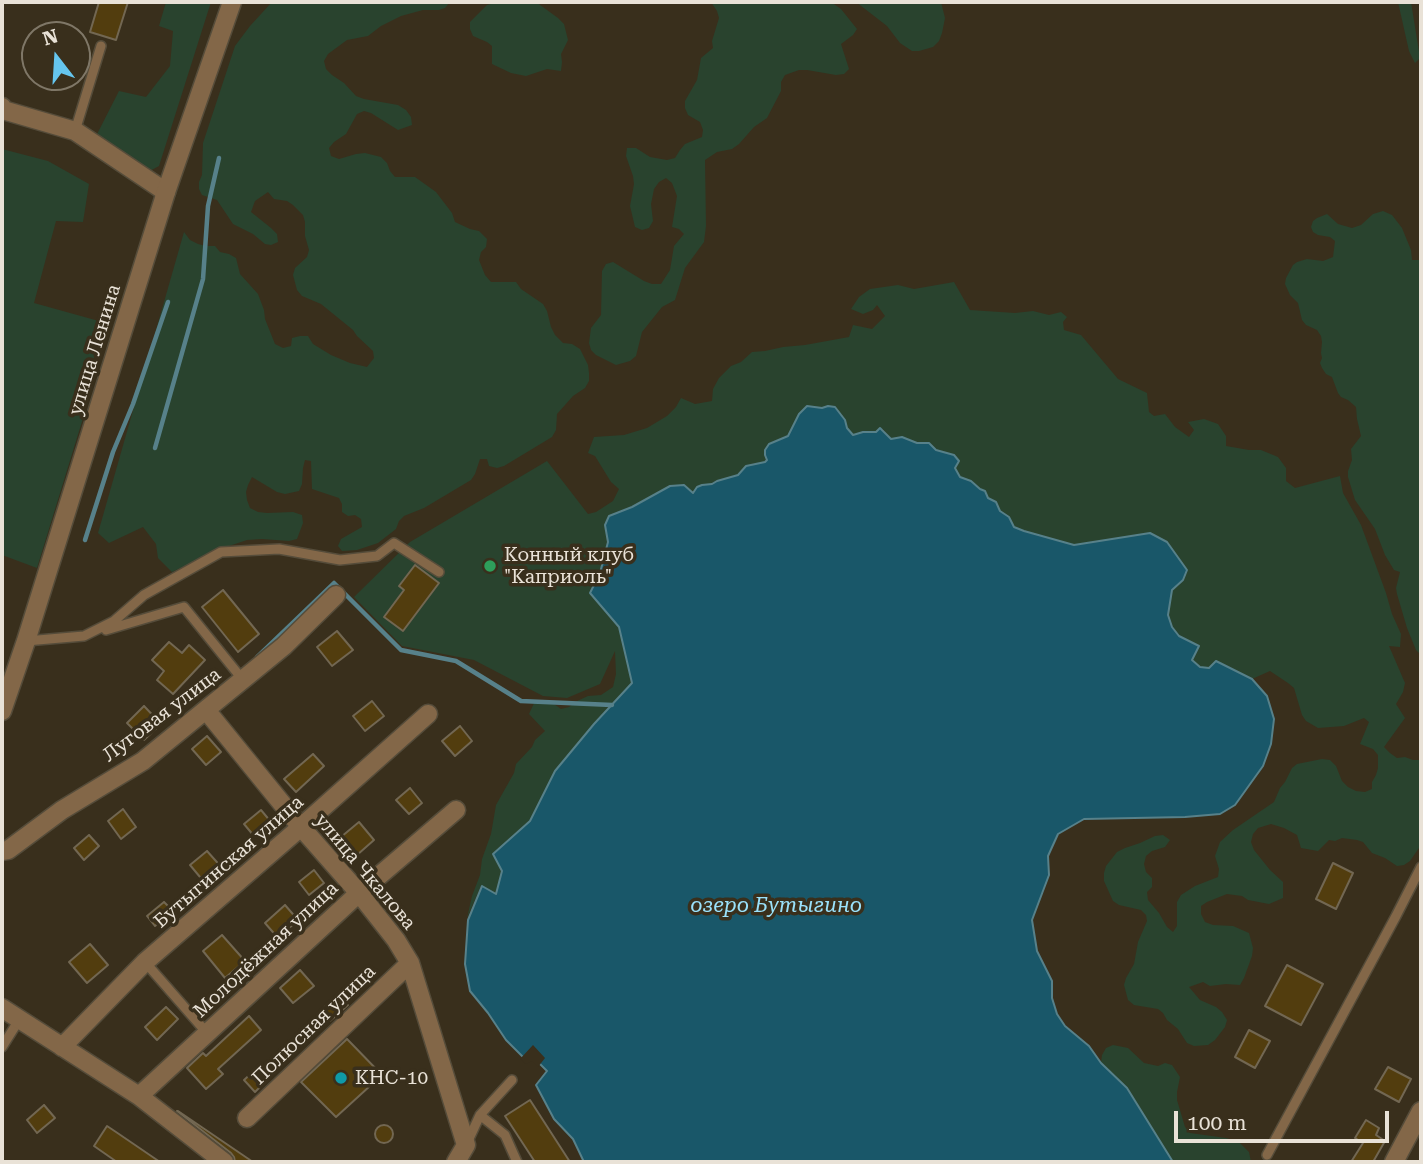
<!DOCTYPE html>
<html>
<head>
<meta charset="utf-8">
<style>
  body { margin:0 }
  #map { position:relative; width:1423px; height:1164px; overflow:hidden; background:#392f1c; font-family:"Roboto Serif",serif }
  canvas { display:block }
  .frame { position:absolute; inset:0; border:4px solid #e9e2d7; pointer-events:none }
  .north { position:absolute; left:21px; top:21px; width:70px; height:70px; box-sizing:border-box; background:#392f1c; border:2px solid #7f7767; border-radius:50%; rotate:343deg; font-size:19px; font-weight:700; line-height:28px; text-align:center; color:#e9e2d7 }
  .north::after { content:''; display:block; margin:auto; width:24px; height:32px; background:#65c5ee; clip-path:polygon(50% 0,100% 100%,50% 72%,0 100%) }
  .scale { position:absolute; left:1174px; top:1111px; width:215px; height:32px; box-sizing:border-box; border:4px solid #e9e2d7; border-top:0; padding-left:9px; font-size:21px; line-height:24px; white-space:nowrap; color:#e9e2d7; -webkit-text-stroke:5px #392f1c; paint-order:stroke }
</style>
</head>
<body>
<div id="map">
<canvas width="1423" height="1164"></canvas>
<div class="frame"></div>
<div class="north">N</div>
<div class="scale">100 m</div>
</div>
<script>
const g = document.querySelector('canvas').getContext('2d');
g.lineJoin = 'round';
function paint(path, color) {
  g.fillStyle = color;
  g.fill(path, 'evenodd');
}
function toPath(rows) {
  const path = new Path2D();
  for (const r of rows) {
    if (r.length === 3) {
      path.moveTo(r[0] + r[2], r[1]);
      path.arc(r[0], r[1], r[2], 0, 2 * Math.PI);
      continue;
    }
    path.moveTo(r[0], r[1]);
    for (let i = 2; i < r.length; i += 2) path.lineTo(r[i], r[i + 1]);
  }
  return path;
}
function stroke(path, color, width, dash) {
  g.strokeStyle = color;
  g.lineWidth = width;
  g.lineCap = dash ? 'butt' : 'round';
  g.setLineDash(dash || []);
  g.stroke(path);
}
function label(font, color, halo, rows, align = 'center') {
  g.font = font + ' "Roboto Serif",serif';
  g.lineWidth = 7;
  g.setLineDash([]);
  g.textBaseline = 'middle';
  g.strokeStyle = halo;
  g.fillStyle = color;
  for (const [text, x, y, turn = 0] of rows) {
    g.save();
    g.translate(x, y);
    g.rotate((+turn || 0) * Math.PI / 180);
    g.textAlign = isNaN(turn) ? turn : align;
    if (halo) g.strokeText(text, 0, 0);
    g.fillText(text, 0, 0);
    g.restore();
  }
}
paint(toPath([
  [166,2,211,2,159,166,148,172,94,140,119,91,146,97,170,66,173,31,159,26],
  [272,2,450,2,445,8,439,10,423,10,401,16,381,26,368,36,347,40,328,54,324,61,326,69,332,75,344,83,356,96,364,99,398,105,406,110,411,117,412,125,398,130,371,113,364,111,357,114,346,134,334,142,329,148,331,156,339,159,356,154,365,153,381,157,387,163,390,171,395,177,415,177,436,192,452,213,455,222,470,229,479,231,487,239,486,247,481,252,479,260,485,275,491,282,516,282,521,289,543,304,547,311,551,327,555,335,563,343,572,344,580,349,588,365,589,373,589,381,585,388,573,396,557,414,556,430,552,437,504,466,497,468,489,466,487,459,480,459,475,474,471,480,424,508,404,516,399,521,396,529,378,543,357,550,342,551,338,546,341,539,362,527,361,519,355,515,348,516,342,512,342,504,339,498,312,489,311,461,305,460,303,468,302,484,299,491,285,494,277,492,252,477,248,485,246,492,247,500,250,508,258,512,267,513,293,512,302,515,303,523,297,539,289,541,262,539,247,540,226,547,172,572,158,558,156,544,143,527,109,543,98,533,184,232,190,240,198,244,206,246,215,246,220,252,229,254,236,258,240,274,258,294,264,310,265,319,275,344,283,348,291,346,292,338,300,336,308,336,313,344,331,355,350,363,367,367,374,358,373,351,357,336,353,330,321,304,302,296,297,290,293,275,295,268,307,257,309,250,305,236,305,222,303,215,293,205,287,201,274,199,268,192,255,201,251,212,271,228,277,234,278,242,271,245,265,244,253,234,233,224,217,200,202,195,199,189,199,182,202,175,203,143,235,46,250,26],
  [498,2,536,2,558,18,564,24,568,40,561,54,562,62,561,71,547,69,526,76,511,73,492,64,492,46,487,42,473,36,470,29,470,22,487,5],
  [711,2,831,2,841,9,857,29,853,35,841,44,849,69,844,74,836,75,807,70,799,70,785,75,781,82,781,91,767,118,754,127,739,144,732,149,717,152,705,160,706,226,704,242,685,268,675,300,662,307,642,332,636,356,630,361,616,365,596,355,591,350,589,343,591,328,601,315,602,271,606,264,613,262,644,281,652,284,661,284,670,270,674,246,684,234,679,229,672,227,677,196,672,183,666,178,659,182,654,189,651,204,653,221,649,228,642,230,635,227,630,206,634,184,633,176,626,156,627,148,636,148,650,157,667,160,675,158,680,150,685,144,702,137,703,130,700,122,688,115,685,108,685,101,697,80,701,58,713,48,712,41,719,18,717,11],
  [856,2,941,2,945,18,942,33,939,41,933,47,919,51,912,51,900,43,887,26],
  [1398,2,1411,2,1420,58,1415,63,1409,51],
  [2,149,48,161,89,184,83,222,56,221,34,303,106,323,100,363,37,568,2,555],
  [1383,211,1392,215,1402,228,1411,250,1412,260,1421,260,1421,655,1416,650,1407,628,1397,594,1396,588,1400,572,1394,570,1385,555,1375,529,1355,500,1348,477,1348,471,1352,460,1351,449,1361,436,1357,419,1356,407,1348,400,1341,397,1338,393,1332,377,1326,374,1322,368,1320,363,1322,358,1321,353,1322,342,1321,336,1317,330,1306,325,1302,320,1298,303,1290,295,1285,284,1286,278,1293,265,1297,262,1307,259,1323,261,1333,257,1335,241,1330,237,1318,235,1313,232,1311,227,1313,221,1317,218,1327,214,1338,224,1352,228,1361,225,1373,214],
  [954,282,970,310,1015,313,1033,311,1049,315,1061,312,1067,317,1063,322,1064,330,1081,335,1118,379,1147,393,1149,412,1154,416,1165,414,1175,427,1189,437,1194,430,1188,422,1204,419,1218,424,1226,436,1226,446,1249,450,1261,450,1278,457,1286,468,1286,481,1295,488,1340,476,1343,493,1361,525,1386,593,1392,614,1401,634,1400,647,1389,646,1405,683,1403,692,1396,704,1405,718,1384,747,1390,753,1397,758,1405,757,1413,760,1421,760,1421,845,1410,861,1404,865,1397,866,1385,858,1372,853,1363,842,1357,840,1342,838,1335,841,1329,840,1318,851,1301,848,1297,835,1284,828,1271,824,1258,828,1253,834,1251,842,1254,850,1270,870,1283,882,1283,898,1269,904,1248,900,1242,896,1227,894,1207,902,1201,906,1201,914,1205,922,1213,925,1233,926,1249,933,1253,948,1252,956,1244,978,1240,985,1226,984,1210,986,1203,982,1189,987,1200,1000,1216,1007,1222,1012,1227,1020,1225,1027,1215,1040,1208,1045,1194,1046,1187,1043,1178,1029,1167,1020,1163,1013,1158,1009,1134,1005,1128,1000,1124,985,1126,978,1134,964,1138,942,1147,921,1146,915,1141,910,1119,905,1113,901,1104,881,1104,873,1106,866,1117,852,1125,848,1140,843,1155,836,1163,835,1170,840,1165,847,1152,851,1146,856,1144,864,1146,872,1152,878,1152,887,1147,892,1148,900,1159,913,1167,927,1173,932,1177,926,1177,902,1181,895,1195,886,1218,877,1219,869,1215,856,1220,842,1233,830,1274,802,1280,788,1285,782,1292,768,1297,764,1322,759,1330,760,1336,766,1342,781,1348,787,1356,791,1365,792,1372,789,1372,782,1376,775,1378,768,1378,755,1373,749,1360,744,1369,722,1364,718,1344,726,1318,728,1306,721,1302,715,1294,688,1288,683,1270,671,1252,679,1217,661,1210,668,1201,667,1191,660,1199,646,1179,637,1172,627,1168,615,1172,590,1183,580,1187,570,1167,542,1150,533,1074,545,1024,531,1014,527,1000,511,999,506,988,498,971,481,960,477,955,468,956,464,946,452,936,451,933,446,924,442,917,443,907,440,891,439,883,429,876,432,863,432,853,435,847,428,845,420,835,407,828,406,822,408,807,406,799,414,788,436,765,462,751,464,738,475,730,478,723,479,712,484,702,485,693,493,670,486,632,507,609,516,605,525,608,542,600,573,590,593,619,627,633,683,594,724,555,771,530,821,493,854,502,871,496,894,481,886,467,918,472,896,480,875,482,859,491,834,496,805,514,773,516,764,532,747,535,740,545,731,529,714,535,701,554,704,561,709,569,707,575,702,588,696,601,695,613,687,616,674,615,651,600,684,567,698,543,696,474,660,402,646,354,597,410,542,547,461,588,514,596,512,613,501,619,489,611,482,595,456,588,453,594,437,624,435,647,428,667,416,676,407,681,398,695,404,712,401,713,389,719,378,731,366,741,362,752,352,765,351,783,347,805,345,849,337,853,325,872,329,885,316,877,305,873,310,863,314,851,309,859,297,870,289,898,285,914,289],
  [1113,1045,1128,1048,1144,1063,1158,1066,1165,1063,1172,1065,1180,1077,1177,1092,1177,1100,1185,1127,1190,1133,1226,1138,1239,1142,1249,1152,1251,1162,1173,1162,1127,1088,1101,1063,1102,1055,1106,1048]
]), '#29432e');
const water = toPath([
  [807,406,822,408,828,406,835,407,845,420,847,428,853,435,863,432,876,432,880,428,891,439,902,437,917,443,929,443,936,450,954,455,959,461,955,468,960,477,971,481,980,489,985,491,988,498,996,502,1000,511,1009,517,1014,527,1024,531,1074,545,1150,533,1167,542,1187,570,1183,580,1172,590,1168,615,1172,627,1179,636,1199,646,1192,660,1200,667,1209,668,1216,661,1252,679,1267,696,1274,719,1271,744,1263,766,1235,805,1220,814,1185,817,1084,819,1058,834,1048,856,1049,875,1032,920,1037,951,1052,981,1052,998,1057,1014,1065,1026,1089,1046,1101,1063,1127,1088,1173,1162,584,1162,573,1139,554,1119,536,1085,547,1071,532,1056,527,1061,506,1040,488,1013,470,991,465,964,468,920,482,886,496,894,502,871,493,854,530,821,555,771,594,724,632,683,619,627,590,593,600,573,608,542,605,525,609,516,632,507,670,486,684,485,693,493,697,487,702,485,712,484,717,481,738,475,746,466,765,462,767,460,765,455,765,450,769,444,788,436,799,414,807,406]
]);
paint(water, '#195769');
stroke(water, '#57818a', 2);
paint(toPath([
  [533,1045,545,1058,538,1067,532,1061,526,1064,520,1059]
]), '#392f1c');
stroke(toPath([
  [155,448,203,279,208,206,219,158],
  [85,540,113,452,133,404,168,302],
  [257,657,334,583,401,650,456,661,521,701,612,705]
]), '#57818a', 4.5);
const building = toPath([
  [99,2,128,2,116,40,90,32,99,2],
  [415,565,439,583,403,631,384,617,404,590,399,586,415,565],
  [223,590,259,634,238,652,202,607,223,590],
  [337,631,353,650,332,666,317,647,337,631],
  [169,642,182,653,189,645,205,660,173,694,157,680,164,671,152,660,169,642],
  [372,701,384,716,365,731,353,716,372,701],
  [144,706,161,724,144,740,127,723,144,706],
  [460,726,472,741,455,756,442,741,460,726],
  [207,736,221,752,206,765,192,749,207,736],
  [313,754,324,766,296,792,284,779,313,754],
  [410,788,422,803,409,814,396,800,410,788],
  [123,809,136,827,121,839,108,821,123,809],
  [261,810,271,822,254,836,244,824,261,810],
  [359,822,374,840,357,855,341,837,359,822],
  [89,835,99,846,84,860,74,848,89,835],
  [207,851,223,869,205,883,190,865,207,851],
  [1333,863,1353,873,1336,909,1316,899,1333,863],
  [314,870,324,883,309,895,299,882,314,870],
  [164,902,173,911,155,926,147,916,164,902],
  [285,905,298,920,278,938,265,923,285,905],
  [222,935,245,961,225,978,203,951,222,935],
  [90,944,108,965,87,983,69,962,90,944],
  [1287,965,1323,984,1301,1025,1265,1006,1287,965],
  [300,970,314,986,293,1003,280,988,300,970],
  [339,994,348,1005,330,1021,321,1010,339,994],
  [166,1007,178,1019,157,1040,145,1027,166,1007],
  [249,1016,261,1030,218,1069,223,1074,206,1089,187,1068,203,1053,206,1056,249,1016],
  [1249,1030,1270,1041,1255,1068,1235,1057,1249,1030],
  [347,1039,382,1075,336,1117,301,1082,347,1039],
  [1388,1067,1411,1079,1399,1102,1375,1089,1388,1067],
  [255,1070,266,1081,255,1092,244,1080,255,1070],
  [530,1100,570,1162,535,1162,505,1116,530,1100],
  [44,1105,55,1118,37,1133,27,1120,44,1105],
  [177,1111,178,1111,253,1162,235,1162,234,1157,231,1153,177,1111],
  [1366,1120,1379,1128,1376,1135,1385,1141,1373,1162,1351,1162,1363,1143,1355,1138,1366,1120],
  [384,1134,9],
  [107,1126,116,1132,160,1162,117,1162,94,1146,107,1126]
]);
paint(building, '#523d0e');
stroke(building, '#726752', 2);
const service = toPath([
  [75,131,101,46],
  [106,630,184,607,243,680],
  [26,641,84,636,114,621,144,595,221,552,279,549,340,560,377,556,394,543,439,572],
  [145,962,207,1033],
  [2,1047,19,1020],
  [480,1115,505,1135,517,1162],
  [467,1143,480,1115,512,1080],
  [1267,1155,1396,916,1421,867]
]);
const minor = toPath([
  [2,107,3,110,75,131,166,192],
  [206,710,301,827,359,893,396,940,410,963,466,1145,456,1162],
  [2,851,8,850,62,810,143,761,284,646,336,595],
  [2,1008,139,1096,224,1162],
  [62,1047,145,962,301,827,428,714],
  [139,1096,359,893,456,810],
  [247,1118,410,963],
  [1394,1162,1421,1111]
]);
const tertiary = toPath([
  [2,711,26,641,166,192,232,2]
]);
stroke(service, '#554c3a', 12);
stroke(minor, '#554c3a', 21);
stroke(tertiary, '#554c3a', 21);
stroke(service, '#836748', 9);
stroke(minor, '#836748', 18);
stroke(tertiary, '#836748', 18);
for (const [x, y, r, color] of [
  [490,566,7,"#2e9e5b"],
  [341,1078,7,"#0f9aa8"]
]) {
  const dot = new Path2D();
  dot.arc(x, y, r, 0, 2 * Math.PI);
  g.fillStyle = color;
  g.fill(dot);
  stroke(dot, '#392f1c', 2.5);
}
label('19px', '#e9e2d7', '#392f1c', [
  ["улица Ленина",95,350,-73],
  ["Луговая улица",162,715,-37],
  ["Бутыгинская улица",229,862,-41],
  ["улица Чкалова",365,872,50],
  ["Молодёжная улица",266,950,-43],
  ["Полюсная улица",314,1025,-44]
]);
label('19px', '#e9e2d7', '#392f1c', [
  ["Конный клуб",504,555],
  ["\"Каприоль\"",504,577],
  ["КНС-10",355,1078]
], 'left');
label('italic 21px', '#9ae1fa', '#392f1c', [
  ["озеро Бутыгино",776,906]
]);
</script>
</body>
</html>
